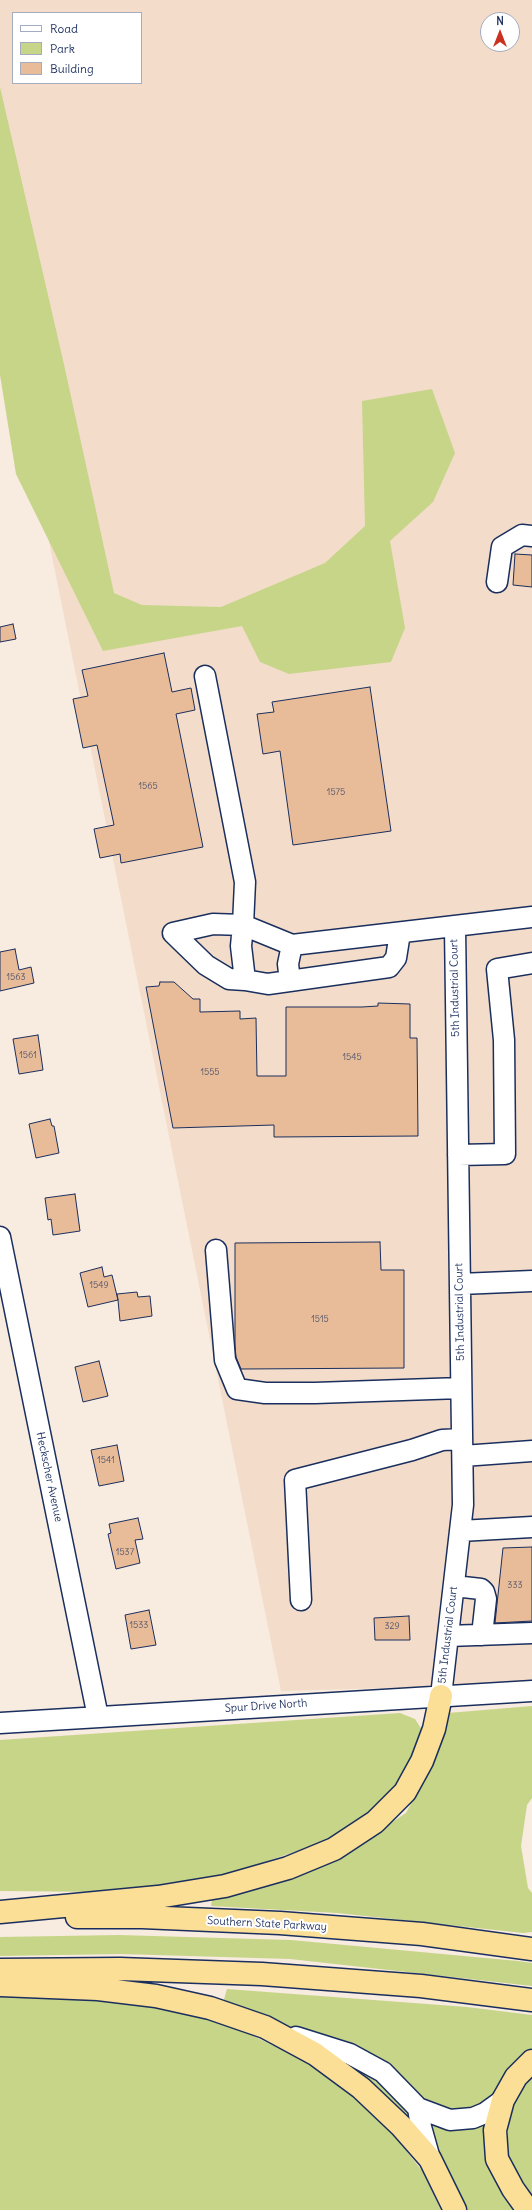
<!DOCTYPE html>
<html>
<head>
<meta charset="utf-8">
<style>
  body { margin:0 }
  #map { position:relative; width:532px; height:2210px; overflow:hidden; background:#f8ebe0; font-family:Delius,sans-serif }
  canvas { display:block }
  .legend { position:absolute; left:12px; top:12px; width:130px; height:72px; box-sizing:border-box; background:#fff; border:1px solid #a4acbf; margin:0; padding:5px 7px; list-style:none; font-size:12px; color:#1b2f5e }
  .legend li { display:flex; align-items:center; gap:8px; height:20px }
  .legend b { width:20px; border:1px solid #a4acbf }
  .north { position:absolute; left:480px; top:12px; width:40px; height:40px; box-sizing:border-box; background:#fff; border:1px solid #a4acbf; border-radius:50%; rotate:0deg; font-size:11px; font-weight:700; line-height:16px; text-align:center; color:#1b2f5e }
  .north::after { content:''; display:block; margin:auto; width:14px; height:18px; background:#c8321e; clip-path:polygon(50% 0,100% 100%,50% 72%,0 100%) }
</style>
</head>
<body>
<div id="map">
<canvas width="532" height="2210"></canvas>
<ul class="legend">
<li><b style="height:5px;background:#fff"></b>Road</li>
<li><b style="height:11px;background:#c7d589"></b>Park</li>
<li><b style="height:11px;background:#e8bc98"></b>Building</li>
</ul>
<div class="north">N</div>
</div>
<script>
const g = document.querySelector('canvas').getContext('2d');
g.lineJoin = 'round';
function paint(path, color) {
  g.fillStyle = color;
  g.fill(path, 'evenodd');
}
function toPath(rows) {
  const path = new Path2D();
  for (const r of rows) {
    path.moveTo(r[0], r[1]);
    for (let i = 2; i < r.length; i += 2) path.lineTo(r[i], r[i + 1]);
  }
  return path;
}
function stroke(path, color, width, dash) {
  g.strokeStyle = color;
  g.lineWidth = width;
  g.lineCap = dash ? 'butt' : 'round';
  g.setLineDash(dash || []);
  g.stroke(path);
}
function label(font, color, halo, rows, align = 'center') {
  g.font = font + ' Delius,sans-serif';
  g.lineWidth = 4;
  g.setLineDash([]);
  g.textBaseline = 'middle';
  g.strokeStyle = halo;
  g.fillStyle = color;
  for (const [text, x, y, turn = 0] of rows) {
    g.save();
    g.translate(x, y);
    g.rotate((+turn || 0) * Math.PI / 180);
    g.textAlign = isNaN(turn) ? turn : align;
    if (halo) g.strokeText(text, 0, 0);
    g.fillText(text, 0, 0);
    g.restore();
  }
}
paint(toPath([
  [0,0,532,0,532,1684,281,1691,0,299],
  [13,13,141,13,141,83,13,83],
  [488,20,512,20,512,44,488,44]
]), '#f3ddca');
paint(toPath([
  [0,87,63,360,114,593,142,605,221,607,325,563,365,526,362,401,432,389,455,453,433,502,390,541,405,628,391,662,289,674,260,662,242,626,103,651,16,474,0,375],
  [532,1706,532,1798,527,1805,521,1846,528,1888,532,1893,532,1932,523,1933,337,1913,211,1906,213,1894,281,1882,359,1844,406,1813,426,1775,448,1713],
  [400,1713,415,1719,424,1733,420,1754,385,1802,324,1842,220,1877,107,1892,0,1891,0,1740],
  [119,1935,291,1940,518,1961,532,1963,532,1986,290,1959,121,1954,0,1956,0,1937],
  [227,1989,467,2007,532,2015,532,2048,504,2076,490,2104,477,2114,441,2113,352,2048,223,2003],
  [84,1995,183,2011,237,2028,317,2067,380,2118,423,2172,441,2210,0,2210,0,1997],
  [348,2064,375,2078,394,2093,414,2121,413,2125,345,2066],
  [532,2072,532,2204,505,2153,512,2097],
  [427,2120,446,2129,467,2129,488,2121,487,2152,502,2195,515,2210,465,2210,451,2174,432,2147]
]), '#c7d589');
const building = toPath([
  [515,554,532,555,532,587,513,585,515,554],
  [13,624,16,639,0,642,0,627,13,624],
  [164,653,172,692,191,688,195,710,176,714,203,847,121,863,120,854,100,858,94,829,114,825,97,745,83,748,73,699,88,696,82,670,164,653],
  [370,687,391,831,293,845,280,751,263,754,257,714,274,712,272,702,370,687],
  [15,949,19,970,31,967,34,983,0,991,0,952,15,949],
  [160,982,174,982,193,999,200,999,200,1012,240,1011,240,1019,256,1018,257,1076,286,1076,286,1007,362,1007,378,1006,378,1003,410,1004,410,1038,417,1038,418,1136,274,1137,274,1125,173,1128,146,987,159,986,160,982],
  [38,1035,43,1070,19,1074,13,1039,38,1035],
  [50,1119,52,1126,54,1126,59,1153,36,1158,29,1124,50,1119],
  [75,1194,80,1231,53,1235,51,1219,48,1220,45,1198,75,1194],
  [380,1242,381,1270,404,1270,404,1368,241,1369,236,1357,235,1346,235,1243,380,1242],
  [102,1267,104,1277,112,1275,118,1300,117,1294,137,1292,138,1297,150,1296,152,1316,120,1321,118,1300,88,1307,80,1273,102,1267],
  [99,1361,108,1396,83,1402,75,1367,99,1361],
  [117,1445,124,1481,99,1486,91,1450,117,1445],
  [138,1518,143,1539,135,1540,140,1563,116,1569,108,1534,111,1533,109,1524,138,1518],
  [532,1547,532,1621,495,1623,503,1548,532,1547],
  [149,1610,156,1645,131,1649,125,1615,149,1610],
  [409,1616,410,1640,375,1640,374,1618,409,1616]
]);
paint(building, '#e8bc98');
stroke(building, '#1b2f5e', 1);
const minor = toPath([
  [497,582,502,547,522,535,532,536],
  [205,676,245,882,243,925,241,946,245,980,229,979,206,965,173,933,213,924,243,925,292,945,532,917],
  [245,980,268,984,389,967,396,958,400,933],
  [290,981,288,964,292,945],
  [458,1155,505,1154,504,1040,497,969,532,963],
  [0,1237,98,1717],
  [216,1250,225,1360,237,1389,265,1393,315,1393,461,1388],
  [460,1284,532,1281],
  [463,1456,532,1451],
  [460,1531,532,1527],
  [454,1586,481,1589,484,1592,486,1599,482,1635],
  [301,1600,295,1480,412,1450,442,1440,462,1439],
  [448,1636,532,1633],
  [441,1696,463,1505,455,927],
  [0,1723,532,1691],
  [296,2037,350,2054,383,2072,418,2108,421,2127,430,2159],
  [418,2108,450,2120,473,2118,485,2113,503,2100]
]);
const highway = toPath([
  [0,1912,158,1897,225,1886,288,1868,334,1849,375,1822,405,1792,422,1761,434,1729,441,1696],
  [77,1917,142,1917,280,1923,422,1934,532,1949],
  [0,1970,120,1969,262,1974,421,1986,532,2000],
  [0,1985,98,1989,156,1996,210,2008,265,2027,315,2054,361,2088,401,2126,430,2159,455,2210],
  [528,2210,513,2189,497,2159,495,2130,503,2100,516,2077,532,2061]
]);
stroke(minor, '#1b2f5e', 23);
stroke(highway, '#1b2f5e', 25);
stroke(minor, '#fff', 20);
stroke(highway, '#fbdf96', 22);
label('9px', '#4e526c', null, [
  ["1565",148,786],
  ["1575",336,792],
  ["1563",16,977],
  ["1561",28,1055],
  ["1545",352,1057],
  ["1555",210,1072],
  ["1549",99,1285],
  ["1515",320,1319],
  ["1541",106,1460],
  ["1537",125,1552],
  ["333",515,1585],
  ["1533",139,1625],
  ["329",392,1626]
]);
label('11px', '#1b2f5e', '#fff', [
  ["5th Industrial Court",455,988,-91],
  ["5th Industrial Court",460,1312,-91],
  ["Heckscher Avenue",49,1477,78],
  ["5th Industrial Court",448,1635,-83],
  ["Spur Drive North",266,1706,-4],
  ["Southern State Parkway",267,1924,3]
]);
</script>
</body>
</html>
